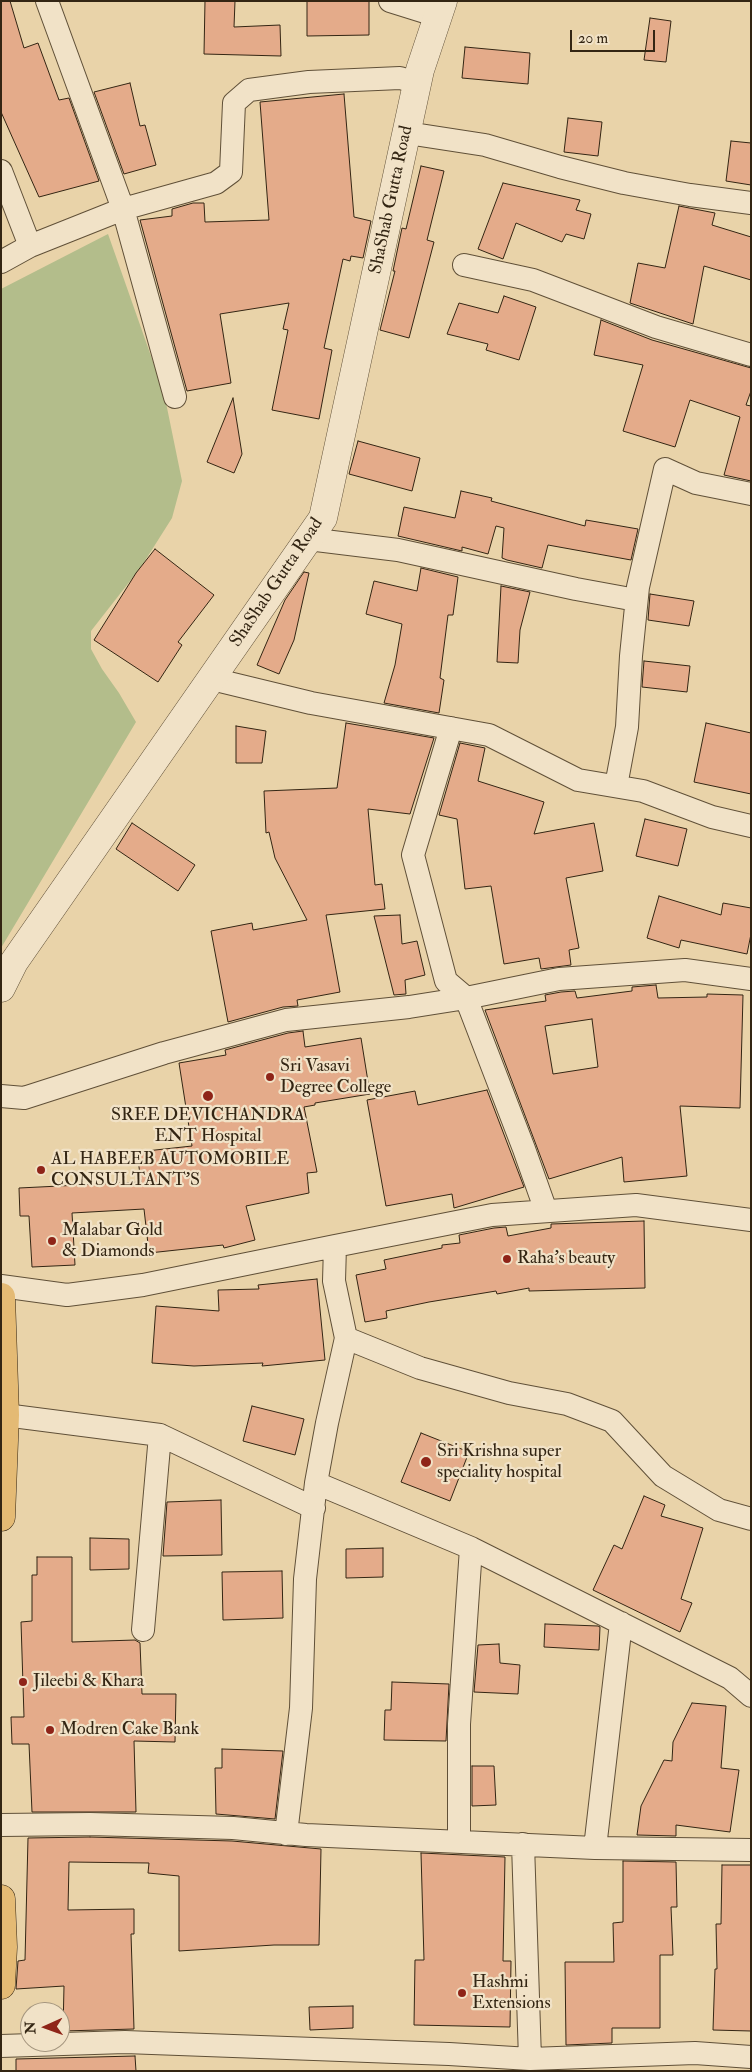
<!DOCTYPE html>
<html>
<head>
<meta charset="utf-8">
<style>
  body { margin:0 }
  #map { position:relative; width:752px; height:2072px; overflow:hidden; background:#e9d3a9; font-family:"IM FELL Double Pica",serif }
  canvas { display:block }
  .frame { position:absolute; inset:0; border:2px solid #332513; pointer-events:none }
  .north { position:absolute; left:20px; top:2002px; width:50px; height:50px; box-sizing:border-box; background:#f1e2c7; border:1px solid #a5967f; border-radius:50%; rotate:268deg; font-size:14px; font-weight:700; line-height:20px; text-align:center; color:#332513 }
  .north::after { content:''; display:block; margin:auto; width:18px; height:22px; background:#8f2418; clip-path:polygon(50% 0,100% 100%,50% 72%,0 100%) }
  .scale { position:absolute; left:570px; top:30px; width:85px; height:22px; box-sizing:border-box; border:2px solid #332513; border-top:0; padding-left:6px; font-size:15px; line-height:18px; white-space:nowrap; color:#332513; -webkit-text-stroke:4px #f1e2c7; paint-order:stroke }
</style>
</head>
<body>
<div id="map">
<canvas width="752" height="2072"></canvas>
<div class="frame"></div>
<div class="north">N</div>
<div class="scale">20 m</div>
</div>
<script>
const g = document.querySelector('canvas').getContext('2d');
g.lineJoin = 'round';
function paint(path, color) {
  g.fillStyle = color;
  g.fill(path, 'evenodd');
}
function toPath(rows) {
  const path = new Path2D();
  for (const r of rows) {
    path.moveTo(r[0], r[1]);
    for (let i = 2; i < r.length; i += 2) path.lineTo(r[i], r[i + 1]);
  }
  return path;
}
function stroke(path, color, width, dash) {
  g.strokeStyle = color;
  g.lineWidth = width;
  g.lineCap = dash ? 'butt' : 'round';
  g.setLineDash(dash || []);
  g.stroke(path);
}
function label(font, color, halo, rows, align = 'center') {
  g.font = font + ' "IM FELL Double Pica",serif';
  g.lineWidth = 4.5;
  g.setLineDash([]);
  g.textBaseline = 'middle';
  g.strokeStyle = halo;
  g.fillStyle = color;
  for (const [text, x, y, turn = 0] of rows) {
    g.save();
    g.translate(x, y);
    g.rotate((+turn || 0) * Math.PI / 180);
    g.textAlign = isNaN(turn) ? turn : align;
    if (halo) g.strokeText(text, 0, 0);
    g.fillText(text, 0, 0);
    g.restore();
  }
}
paint(toPath([
  [108,234,164,393,182,481,172,518,141,567,91,631,91,649,102,669,119,693,136,722,1,948,1,289]
]), '#b3bd8b');
const building = toPath([
  [1,1,10,1,24,48,38,43,59,100,69,98,99,181,39,197,1,112,1,1],
  [205,1,235,1,234,27,280,25,281,56,204,54,205,1],
  [307,1,369,1,369,35,307,36,307,1],
  [650,18,671,21,666,62,644,60,650,18],
  [465,47,530,53,528,84,462,78,465,47],
  [130,83,140,126,145,125,156,165,124,174,94,92,130,83],
  [344,94,354,217,371,221,363,258,351,256,350,261,343,259,324,348,332,350,319,419,272,410,288,330,283,329,289,303,220,314,231,383,187,391,140,220,172,216,172,209,193,203,204,203,205,222,269,220,260,102,344,94],
  [568,118,602,122,598,156,564,152,568,118],
  [731,141,751,143,751,185,726,181,731,141],
  [421,166,444,171,427,240,434,242,409,338,380,330,395,271,393,271,402,228,406,229,421,166],
  [503,183,580,200,576,210,591,214,584,239,566,234,562,242,516,223,503,259,478,249,503,183],
  [679,206,715,213,712,225,751,237,751,280,704,266,693,324,630,303,638,263,665,268,679,206],
  [504,296,536,307,519,360,486,350,488,344,447,334,459,303,498,313,504,296],
  [601,320,652,340,751,368,751,391,746,405,751,406,751,481,724,475,740,417,690,400,675,447,623,431,643,365,594,355,601,320],
  [233,398,242,454,234,473,207,462,233,398],
  [358,441,420,458,412,491,349,474,358,441],
  [461,491,492,498,491,501,585,526,586,520,638,529,631,560,548,545,542,568,507,560,502,558,504,528,496,526,488,554,462,547,462,551,398,536,404,507,455,518,461,491],
  [155,549,214,595,178,642,182,645,158,682,94,640,136,573,155,549],
  [421,568,458,577,453,615,448,615,440,678,444,680,439,713,384,703,395,665,402,624,366,614,374,581,417,591,421,568],
  [304,572,309,573,294,640,279,674,257,665,285,600,304,572],
  [501,586,530,592,520,630,518,663,497,662,501,586],
  [650,594,694,601,689,626,648,620,650,594],
  [644,661,690,666,687,692,642,687,644,661],
  [346,723,434,738,410,814,368,809,375,885,382,884,385,909,326,915,340,992,297,1000,298,1006,283,1007,228,1022,211,931,252,923,253,930,307,920,275,858,269,832,266,833,264,791,337,788,346,723],
  [706,723,751,733,751,794,694,782,706,723],
  [236,726,266,731,262,763,236,763,236,726],
  [460,743,485,748,478,781,544,802,534,834,594,823,603,871,566,878,579,948,569,950,571,965,541,969,539,958,504,964,491,886,465,889,457,819,439,815,460,743],
  [645,819,687,829,678,866,636,856,645,819],
  [132,823,195,865,178,891,116,849,132,823],
  [659,896,721,915,723,903,751,908,751,934,747,954,681,940,679,948,647,938,659,896],
  [400,915,402,944,417,941,425,975,405,980,406,994,394,995,374,916,400,915],
  [656,985,658,998,707,997,707,994,743,995,740,1108,680,1106,687,1176,624,1182,622,1157,549,1179,485,1010,546,1001,545,995,561,992,575,991,577,998,632,991,632,987,656,985],
  [592,1019,598,1067,553,1074,545,1026,592,1019],
  [303,1031,305,1047,361,1038,370,1094,315,1103,315,1105,304,1107,317,1172,307,1173,309,1193,246,1206,255,1240,224,1248,223,1245,149,1253,144,1209,72,1213,75,1265,32,1267,29,1216,20,1216,19,1188,141,1182,137,1152,192,1146,179,1063,226,1055,225,1050,288,1033,303,1031],
  [487,1090,524,1187,454,1208,452,1194,386,1206,367,1100,415,1091,418,1105,487,1090],
  [644,1221,645,1288,529,1291,529,1288,497,1294,496,1291,429,1302,386,1311,387,1318,365,1322,356,1275,386,1269,384,1260,442,1248,442,1245,460,1243,459,1235,494,1228,506,1227,508,1236,551,1228,551,1224,644,1221],
  [317,1279,325,1360,262,1366,263,1363,194,1366,152,1363,156,1306,219,1311,218,1290,259,1289,258,1285,317,1279],
  [252,1406,304,1419,295,1455,243,1441,252,1406],
  [421,1433,469,1452,450,1501,401,1482,421,1433],
  [644,1496,665,1505,661,1516,703,1528,681,1599,692,1603,680,1632,593,1590,614,1545,622,1549,644,1496],
  [221,1500,222,1555,163,1556,167,1502,221,1500],
  [90,1538,129,1539,129,1569,90,1570,90,1538],
  [383,1548,383,1577,346,1578,346,1549,383,1548],
  [37,1557,72,1557,72,1642,135,1640,140,1643,142,1694,176,1694,175,1742,134,1741,136,1812,32,1812,29,1744,12,1744,11,1717,24,1717,21,1622,32,1621,32,1575,37,1575,37,1557],
  [282,1571,283,1618,223,1620,222,1572,282,1571],
  [545,1624,598,1626,600,1627,599,1650,544,1647,545,1624],
  [499,1644,500,1663,520,1665,518,1694,474,1692,478,1645,499,1644],
  [392,1682,449,1684,446,1741,384,1740,385,1710,391,1710,392,1682],
  [692,1703,726,1706,721,1768,739,1770,730,1832,676,1825,676,1836,637,1835,641,1806,664,1760,672,1761,673,1742,692,1703],
  [222,1749,283,1751,275,1819,216,1814,215,1768,222,1768,222,1749],
  [472,1766,494,1766,496,1805,472,1806,472,1766],
  [90,1837,232,1841,321,1849,319,1945,274,1945,179,1951,179,1876,148,1873,149,1863,69,1862,68,1910,134,1909,134,1934,131,1934,134,2029,63,2031,64,1986,16,1989,18,1961,25,1960,28,1838,90,1837],
  [421,1853,505,1857,503,1961,511,1961,510,2027,414,2025,415,1960,424,1960,421,1853],
  [623,1861,676,1862,677,1907,671,1907,673,1955,660,1955,660,2028,612,2028,612,2043,566,2045,565,1962,614,1962,613,1923,623,1922,623,1861],
  [722,1865,751,1865,751,2031,713,2030,715,1969,717,1969,716,1924,721,1924,722,1865],
  [353,2006,353,2028,310,2030,309,2007,353,2006],
  [135,2056,136,2071,16,2071,16,2059,135,2056]
]);
paint(building, '#e4ab8a');
stroke(building, '#332513', 1);
const minor = toPath([
  [390,1,438,16],
  [407,133,485,145,560,167,624,183,690,195,751,203],
  [1,171,30,246,1,262],
  [30,246,123,209,47,1],
  [464,265,533,280,656,327,751,355],
  [175,397,123,209,216,183,231,172,234,103,249,90,309,82,400,78,418,83],
  [308,539,398,550,576,589,636,600],
  [212,679,311,703,489,735,578,780,643,791,712,817,751,826],
  [451,728,413,855,446,981,466,998,524,1149,546,1211],
  [616,786,627,727,631,656,638,587,665,469,696,483,751,494],
  [1,1096,24,1098,164,1053,286,1020,409,1007,466,998,559,979,685,970,751,979],
  [335,1246,492,1215,636,1205,751,1220],
  [1,1286,67,1295,143,1285,335,1246,334,1281,346,1338,327,1423,316,1483,471,1548,730,1678,751,1696],
  [346,1338,420,1368,509,1393,567,1404,612,1421,663,1476,719,1510,751,1519],
  [5,1415,160,1435,314,1508],
  [143,1630,160,1435],
  [1,1825,90,1824,233,1828,306,1835,595,1848,751,1850],
  [286,1834,301,1708,305,1579,316,1483],
  [459,1841,459,1724,471,1548],
  [523,1844,530,2059],
  [595,1848,621,1623],
  [1,2046,125,2042,449,2054,530,2059,695,2053,751,2057]
]);
const tertiary = toPath([
  [1,988,14,962,323,518,420,70,443,1]
]);
const trunk = toPath([
  [1,1297,5,1415,1,1517],
  [1,1899,3,1947,1,1985]
]);
stroke(minor, '#605038', 24);
stroke(tertiary, '#605038', 29);
stroke(trunk, '#332513', 29);
stroke(minor, '#f1e2c7', 22);
stroke(tertiary, '#f1e2c7', 28);
stroke(trunk, '#e4ba74', 28);
for (const [x, y, r, color] of [
  [270,1077,5,"#8f2418"],
  [208,1096,6,"#8f2418"],
  [41,1170,5,"#8f2418"],
  [52,1241,5,"#8f2418"],
  [507,1259,5,"#8f2418"],
  [426,1462,6,"#8f2418"],
  [23,1682,5,"#8f2418"],
  [50,1730,5,"#8f2418"],
  [462,1993,5,"#8f2418"]
]) {
  const dot = new Path2D();
  dot.arc(x, y, r, 0, 2 * Math.PI);
  g.fillStyle = color;
  g.fill(dot);
  stroke(dot, '#f1e2c7', 2);
}
label('18px', '#332513', '#f1e2c7', [
  ["ShaShab Gutta Road",392,200,-78],
  ["ShaShab Gutta Road",277,583,-56]
]);
label('18px', '#332513', '#f1e2c7', [
  ["Sri Vasavi",280,1067],
  ["Degree College",280,1088],
  ["SREE DEVICHANDRA",208,1116,"center"],
  ["ENT Hospital",208,1137,"center"],
  ["AL HABEEB AUTOMOBILE",51,1160],
  ["CONSULTANT'S",51,1181],
  ["Malabar Gold",62,1231],
  ["& Diamonds",62,1252],
  ["Raha's beauty",517,1259],
  ["Sri Krishna super",437,1452],
  ["speciality hospital",437,1473],
  ["Jileebi & Khara",33,1682],
  ["Modren Cake Bank",60,1730],
  ["Hashmi",472,1983],
  ["Extensions",472,2004]
], 'left');
</script>
</body>
</html>
